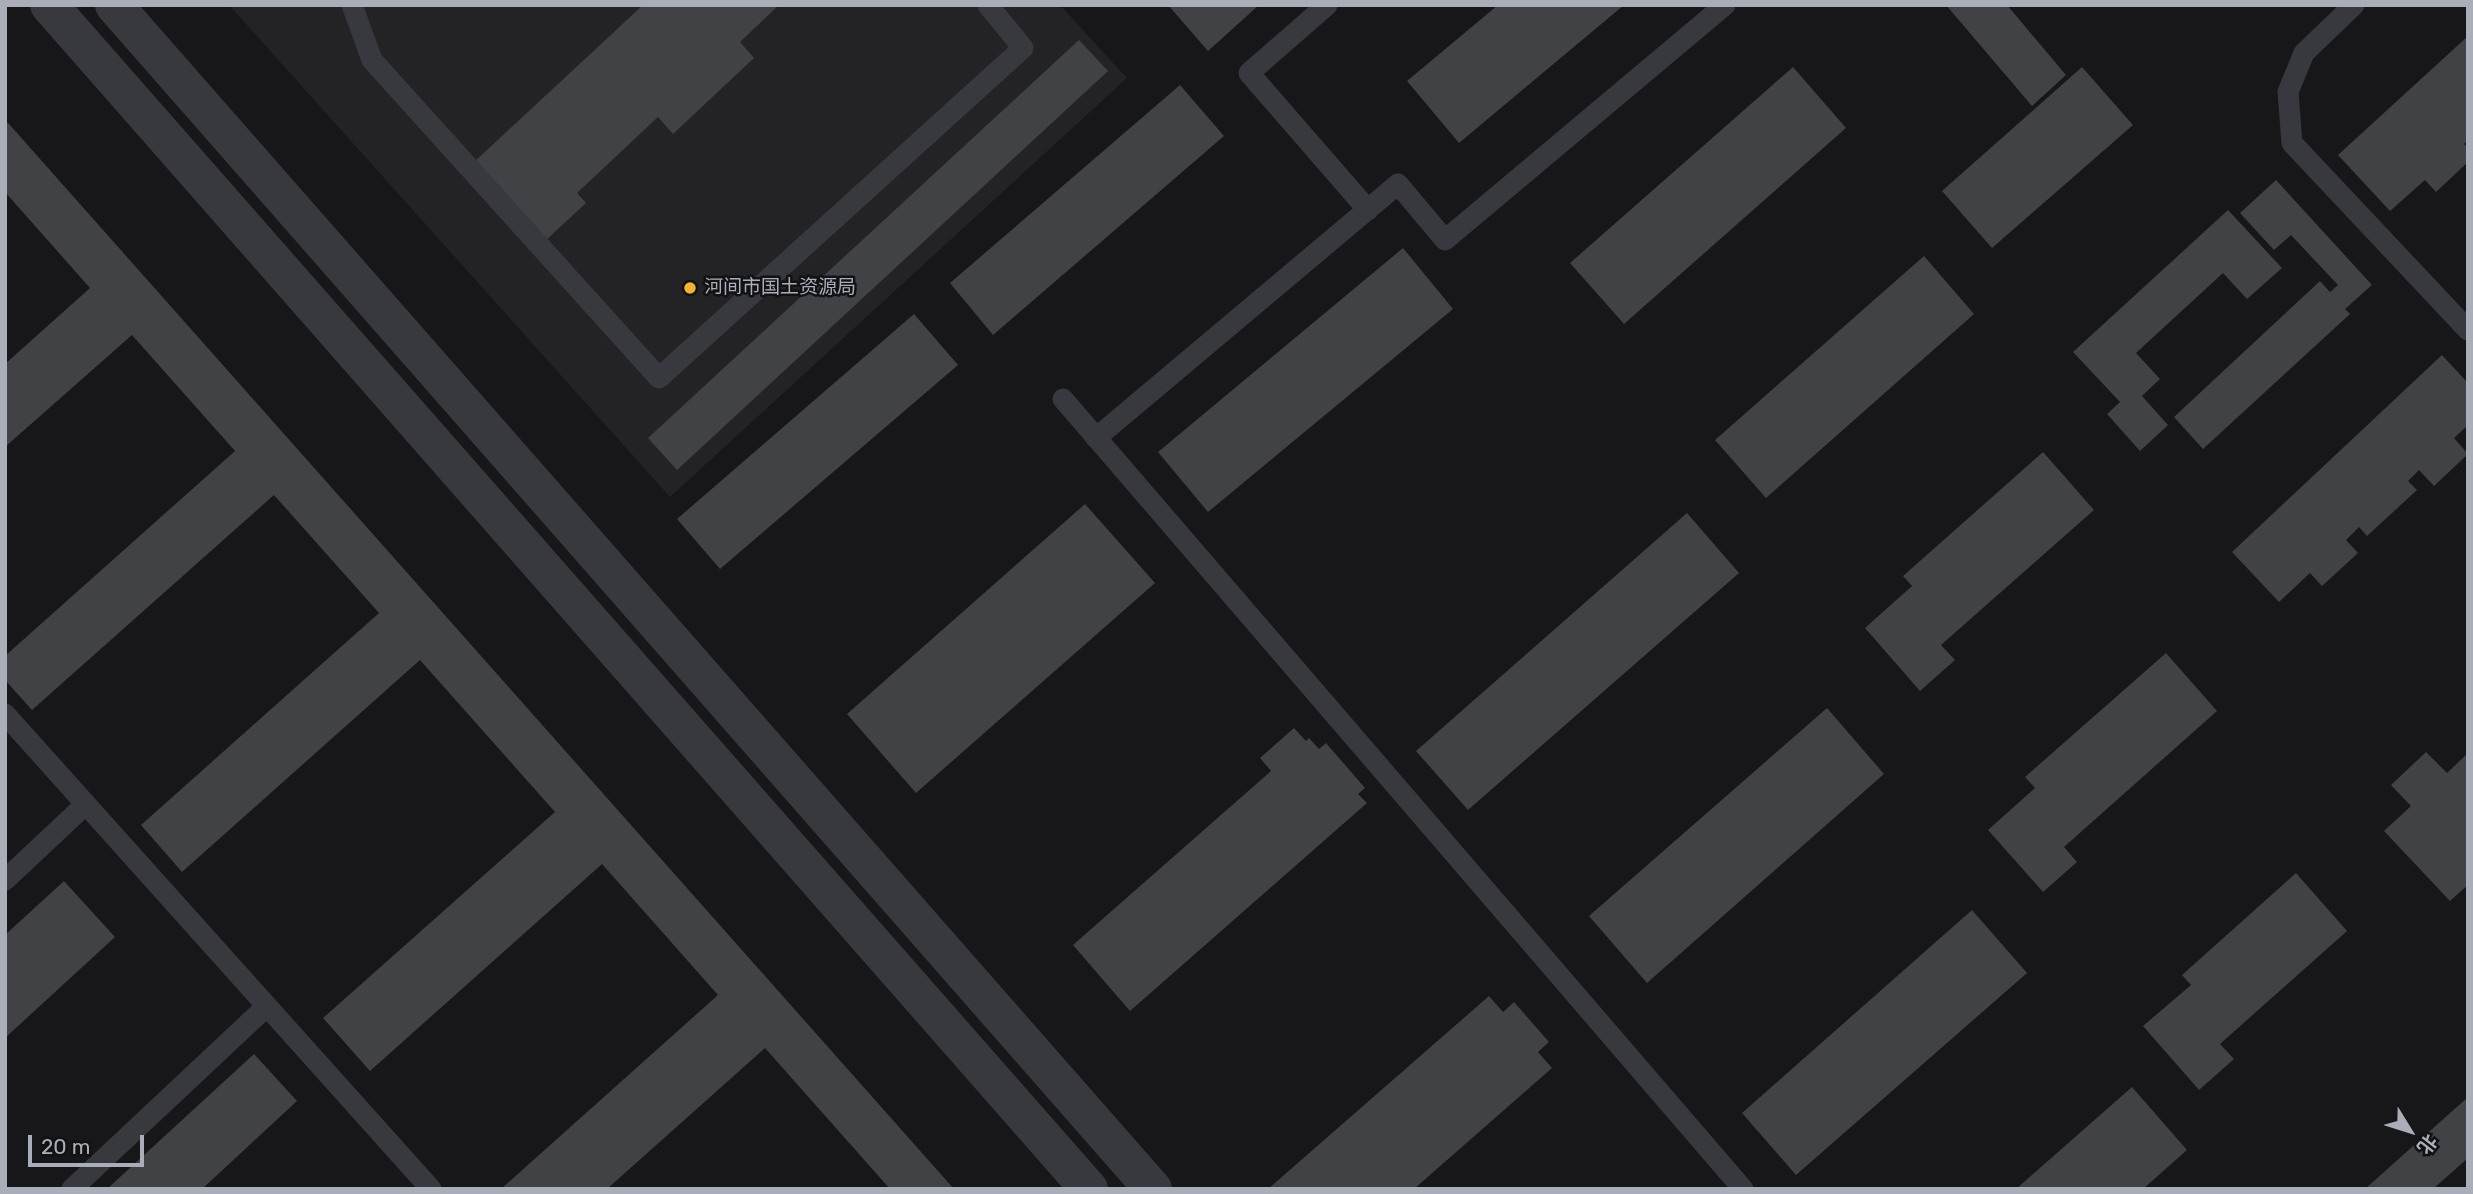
<!DOCTYPE html>
<html>
<head>
<meta charset="utf-8">
<style>
  body { margin:0 }
  #map { position:relative; width:2473px; height:1194px; overflow:hidden; background:#171719; font-family:Rubik,"Noto Sans SC",sans-serif }
  canvas { display:block }
  .frame { position:absolute; inset:0; border:7px solid #aaaeb9; pointer-events:none }
  .north { position:absolute; left:2375px; top:1096px; width:70px; height:70px; -webkit-text-stroke:5px #121214; paint-order:stroke; rotate:128deg; font-size:19px; font-weight:700; line-height:28px; text-align:center; color:#aaaeb9 }
  .north::after { content:''; display:block; margin:auto; width:24px; height:32px; background:#aaaeb9; clip-path:polygon(50% 0,100% 100%,50% 72%,0 100%) }
  .scale { position:absolute; left:28px; top:1135px; width:116px; height:32px; box-sizing:border-box; border:4px solid #aaaeb9; border-top:0; padding-left:9px; font-size:21px; line-height:24px; white-space:nowrap; color:#aaaeb9; -webkit-text-stroke:5px #121214; paint-order:stroke }
</style>
</head>
<body>
<div id="map">
<canvas width="2473" height="1194"></canvas>
<div class="frame"></div>
<div class="north">北</div>
<div class="scale">20 m</div>
</div>
<script>
const g = document.querySelector('canvas').getContext('2d');
g.lineJoin = 'round';
function paint(path, color) {
  g.fillStyle = color;
  g.fill(path, 'evenodd');
}
function toPath(rows) {
  const path = new Path2D();
  for (const r of rows) {
    path.moveTo(r[0], r[1]);
    for (let i = 2; i < r.length; i += 2) path.lineTo(r[i], r[i + 1]);
  }
  return path;
}
function stroke(path, color, width, dash) {
  g.strokeStyle = color;
  g.lineWidth = width;
  g.lineCap = dash ? 'butt' : 'round';
  g.setLineDash(dash || []);
  g.stroke(path);
}
function label(font, color, halo, rows, align = 'center') {
  g.font = font + ' Rubik,"Noto Sans SC",sans-serif';
  g.lineWidth = 5;
  g.setLineDash([]);
  g.textBaseline = 'middle';
  g.strokeStyle = halo;
  g.fillStyle = color;
  for (const [text, x, y, turn = 0] of rows) {
    g.save();
    g.translate(x, y);
    g.rotate((+turn || 0) * Math.PI / 180);
    g.textAlign = isNaN(turn) ? turn : align;
    if (halo) g.strokeText(text, 0, 0);
    g.fillText(text, 0, 0);
    g.restore();
  }
}
paint(toPath([
  [229,5,1060,5,1127,78,670,497]
]), '#232326');
paint(toPath([
  [643,5,779,5,740,42,754,58,673,134,658,117,577,193,586,203,545,241,473,163],
  [1168,5,1259,5,1208,51],
  [1498,5,1624,5,1459,143,1407,81],
  [1946,5,2007,5,2066,75,2032,106],
  [2468,36,2468,140,2464,144,2468,148,2468,162,2436,192,2425,180,2390,211,2338,155],
  [1079,40,1108,71,677,470,648,438],
  [1793,67,1846,128,1624,324,1570,263],
  [2082,67,2133,125,1992,248,1942,191],
  [1180,85,1224,136,993,335,950,283],
  [5,121,9,124,954,1189,890,1189,765,1048,607,1189,501,1189,718,995,602,864,370,1071,323,1018,555,812,420,660,182,872,141,825,379,613,274,495,32,710,5,680,5,656,235,451,132,335,5,447,5,364,90,288,5,192],
  [2276,180,2372,285,2345,309,2350,314,2203,449,2174,417,2320,281,2330,292,2338,285,2291,235,2274,250,2240,213],
  [2228,210,2282,268,2247,299,2223,273,2136,353,2160,379,2142,396,2168,425,2140,451,2107,414,2120,402,2073,352],
  [1403,248,1453,309,1208,512,1158,452],
  [1924,256,1974,314,1766,498,1715,440],
  [914,314,958,365,720,569,677,519],
  [2442,355,2468,383,2468,425,2454,438,2468,454,2434,486,2419,470,2408,481,2417,490,2367,536,2359,527,2346,540,2358,553,2322,586,2310,573,2279,602,2232,552],
  [2043,452,2094,510,1941,645,1955,660,1920,691,1865,628,1912,586,1903,576],
  [1085,504,1155,583,916,793,847,714],
  [1687,513,1739,573,1468,810,1416,751],
  [2166,653,2217,711,2064,847,2077,862,2043,892,1988,830,2035,788,2025,777],
  [1827,708,1884,774,1647,983,1589,916],
  [1294,728,1306,741,1309,738,1319,749,1326,743,1365,788,1358,794,1367,803,1130,1011,1073,945,1271,771,1260,758],
  [2426,752,2447,773,2468,753,2468,885,2450,901,2384,831,2411,806,2391,785],
  [2296,873,2347,931,2220,1044,2234,1059,2199,1090,2143,1026,2191,985,2182,975],
  [64,881,115,937,5,1038,5,935],
  [1972,910,2027,973,1796,1175,1742,1113],
  [1489,996,1503,1012,1514,1002,1549,1042,1538,1052,1552,1068,1414,1189,1268,1189],
  [254,1054,297,1101,202,1189,107,1189],
  [2132,1087,2187,1150,2143,1189,2016,1189],
  [2468,1097,2468,1158,2433,1189,2365,1189]
]), '#414246');
stroke(toPath([
  [352,5,372,60,659,378,1023,48,988,5],
  [1327,5,1249,73,1368,210],
  [2354,5,2304,53,2288,92,2292,143,2468,330],
  [1063,399,1743,1189],
  [1096,438,1398,184,1445,240,1725,5],
  [5,714,431,1189],
  [5,880,86,804],
  [72,1189,267,1006]
]), '#38393e', 21);
stroke(toPath([
  [49,5,1089,1189],
  [114,5,1153,1189]
]), '#38393e', 38);
for (const [x, y, r, color] of [
  [690,288,7,"#f1b238"]
]) {
  const dot = new Path2D();
  dot.arc(x, y, r, 0, 2 * Math.PI);
  g.fillStyle = color;
  g.fill(dot);
  stroke(dot, '#121214', 2.5);
}
label('19px', '#aaaeb9', '#121214', [
  ["河间市国土资源局",704,288]
], 'left');
</script>
</body>
</html>
